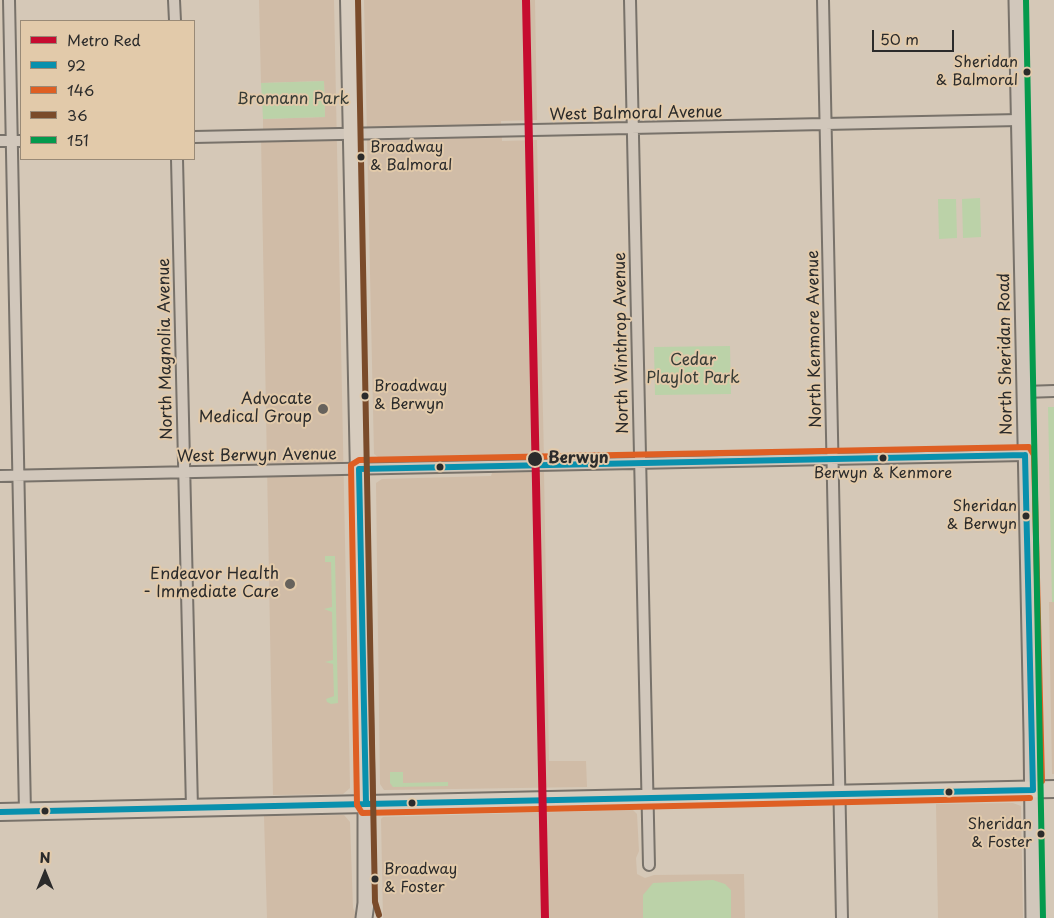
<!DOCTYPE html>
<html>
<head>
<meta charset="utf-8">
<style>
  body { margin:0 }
  #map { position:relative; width:1054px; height:918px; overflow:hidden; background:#d5c8b7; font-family:"Playpen Sans",sans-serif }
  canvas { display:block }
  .legend { position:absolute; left:20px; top:20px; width:175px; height:140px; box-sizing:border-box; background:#e2caaa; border:1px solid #998a77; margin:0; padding:6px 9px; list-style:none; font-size:15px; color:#2b2b2b }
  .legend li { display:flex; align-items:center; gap:10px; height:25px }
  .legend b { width:25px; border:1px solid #998a77 }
  .north { position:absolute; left:20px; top:848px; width:50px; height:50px; -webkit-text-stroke:4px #e2caaa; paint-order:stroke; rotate:0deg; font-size:14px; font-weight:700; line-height:20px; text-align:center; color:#2b2b2b }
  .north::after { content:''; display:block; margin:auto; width:18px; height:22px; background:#2b2b2b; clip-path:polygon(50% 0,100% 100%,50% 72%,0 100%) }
  .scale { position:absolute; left:872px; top:30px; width:82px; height:22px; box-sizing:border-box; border:2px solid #2b2b2b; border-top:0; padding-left:6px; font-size:15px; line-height:18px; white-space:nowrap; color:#2b2b2b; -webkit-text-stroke:4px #e2caaa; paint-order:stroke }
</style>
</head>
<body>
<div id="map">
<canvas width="1054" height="918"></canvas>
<ul class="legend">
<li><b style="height:6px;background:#c60c30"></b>Metro Red</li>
<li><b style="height:6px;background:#0990ad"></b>92</li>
<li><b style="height:6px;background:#de5f23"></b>146</li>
<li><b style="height:6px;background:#7a4b2a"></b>36</li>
<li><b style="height:6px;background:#049a4d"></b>151</li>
</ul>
<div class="north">N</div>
<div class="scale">50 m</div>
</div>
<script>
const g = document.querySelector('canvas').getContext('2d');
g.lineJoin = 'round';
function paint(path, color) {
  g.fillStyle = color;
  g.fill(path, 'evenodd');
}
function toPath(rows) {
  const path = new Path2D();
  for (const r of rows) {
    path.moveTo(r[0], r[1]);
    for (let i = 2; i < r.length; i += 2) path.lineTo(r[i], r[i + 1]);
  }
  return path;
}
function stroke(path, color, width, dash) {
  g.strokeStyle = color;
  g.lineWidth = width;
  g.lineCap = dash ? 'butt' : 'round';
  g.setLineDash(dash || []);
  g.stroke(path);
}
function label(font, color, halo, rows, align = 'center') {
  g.font = font + ' "Playpen Sans",sans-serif';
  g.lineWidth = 4;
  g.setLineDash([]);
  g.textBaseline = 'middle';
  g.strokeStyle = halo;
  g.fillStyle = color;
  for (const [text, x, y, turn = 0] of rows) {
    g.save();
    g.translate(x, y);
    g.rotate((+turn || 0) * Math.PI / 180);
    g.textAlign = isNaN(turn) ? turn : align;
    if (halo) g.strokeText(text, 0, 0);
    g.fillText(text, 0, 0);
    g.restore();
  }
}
paint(toPath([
  [259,0,334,0,350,788,343,794,273,795,261,137,263,136,263,119,325,117,324,81,261,83],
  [364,0,535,0,537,120,501,121,502,141,537,140,544,460,505,462,502,457,381,459,374,454],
  [544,472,549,761,586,761,587,787,384,790,380,784,376,483,382,479,491,476,492,473],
  [1049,602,1054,602,1054,774,1052,774],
  [1013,803,1021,806,1023,918,938,918,936,804],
  [633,810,637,814,639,851,636,858,637,874,645,878,654,875,744,874,745,918,383,918,381,819,383,817],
  [344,815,350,822,353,908,358,918,267,918,264,816]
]), '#d0bca7');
paint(toPath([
  [324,81,325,117,263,119,261,83],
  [980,198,981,237,963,238,962,199],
  [938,199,956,199,957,238,939,239],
  [730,346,731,394,655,395,654,347],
  [1048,407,1054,407,1054,602,1052,602],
  [325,556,335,556,338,703,331,704,327,702,326,699,334,696,333,664,325,662,333,660,332,612,324,609,332,607,331,562,325,562],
  [390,772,403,772,403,783,448,782,448,786,393,787,390,783],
  [713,880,725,884,731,890,731,918,643,918,643,895,653,883]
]), '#bbd2a8');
const minor = toPath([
  [9,0,25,812],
  [174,0,175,21],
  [630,0,649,865],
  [823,0,842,918],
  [194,137,1019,120],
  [0,141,21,141],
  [177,159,192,808],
  [1024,392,1054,391],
  [0,476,1025,455]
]);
const secondary = toPath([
  [1017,0,1032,734,1034,918],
  [364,918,366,903,366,805]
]);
const primary = toPath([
  [349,0,366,805],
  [0,812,1054,789]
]);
stroke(minor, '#78726a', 14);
stroke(secondary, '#78726a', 19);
stroke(primary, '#78726a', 20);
stroke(minor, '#d1c7bb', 10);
stroke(secondary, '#d1c7bb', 15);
stroke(primary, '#d7ccbe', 16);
stroke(toPath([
  [1025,455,1033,790,366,804,359,469,1025,455],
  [0,812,366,804]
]), '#0990ad', 6);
stroke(toPath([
  [1030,798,362,813,357,805,351,465,359,460,1029,447,1034,455,1042,781]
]), '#de5f23', 6);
stroke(toPath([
  [358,0,375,902,379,915]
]), '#7a4b2a', 6);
stroke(toPath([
  [1026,0,1043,918]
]), '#049a4d', 6);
stroke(toPath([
  [526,0,545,918]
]), '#c60c30', 8);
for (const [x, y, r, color] of [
  [1027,72,4.5,"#2b2b2b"],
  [361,157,4.5,"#2b2b2b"],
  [365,396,4.5,"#2b2b2b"],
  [323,409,6,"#66625c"],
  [883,458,4.5,"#2b2b2b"],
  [535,459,8,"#2b2b2b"],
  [440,467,4.5,"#2b2b2b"],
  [1026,516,4.5,"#2b2b2b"],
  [290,584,6,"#66625c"],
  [949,792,4.5,"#2b2b2b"],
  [412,803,4.5,"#2b2b2b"],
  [45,811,4.5,"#2b2b2b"],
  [1041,834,4.5,"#2b2b2b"],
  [375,879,4.5,"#2b2b2b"]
]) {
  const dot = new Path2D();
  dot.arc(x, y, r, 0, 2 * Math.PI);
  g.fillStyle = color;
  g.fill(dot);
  stroke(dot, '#e2caaa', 2);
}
label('15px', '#2b2b2b', '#e2caaa', [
  ["Sheridan",1018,63],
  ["& Balmoral",1018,81],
  ["Broadway",370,148,"left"],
  ["& Balmoral",370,166,"left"],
  ["Broadway",374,387,"left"],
  ["& Berwyn",374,405,"left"],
  ["Berwyn & Kenmore",883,474,"center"],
  ["Sheridan",1017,507],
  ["& Berwyn",1017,525],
  ["Sheridan",1032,825],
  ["& Foster",1032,843],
  ["Broadway",384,870,"left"],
  ["& Foster",384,888,"left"]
], 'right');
label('16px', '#373c36', '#e2caaa', [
  ["Bromann Park",293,100],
  ["Cedar",693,361],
  ["Playlot Park",693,379]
]);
label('16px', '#2b2b2b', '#e2caaa', [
  ["West Balmoral Avenue",636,114,-1],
  ["North Kenmore Avenue",815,339,-91],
  ["North Winthrop Avenue",622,343,-91],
  ["North Magnolia Avenue",166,349,-91],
  ["North Sheridan Road",1006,354,-91],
  ["West Berwyn Avenue",257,456,-1]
]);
label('16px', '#2b2b2b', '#e2caaa', [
  ["Advocate",312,400],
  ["Medical Group",312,418],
  ["Endeavor Health",279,575],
  ["- Immediate Care",279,593]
], 'right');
label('bold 16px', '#2b2b2b', '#e2caaa', [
  ["Berwyn",548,459]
], 'left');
</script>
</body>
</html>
